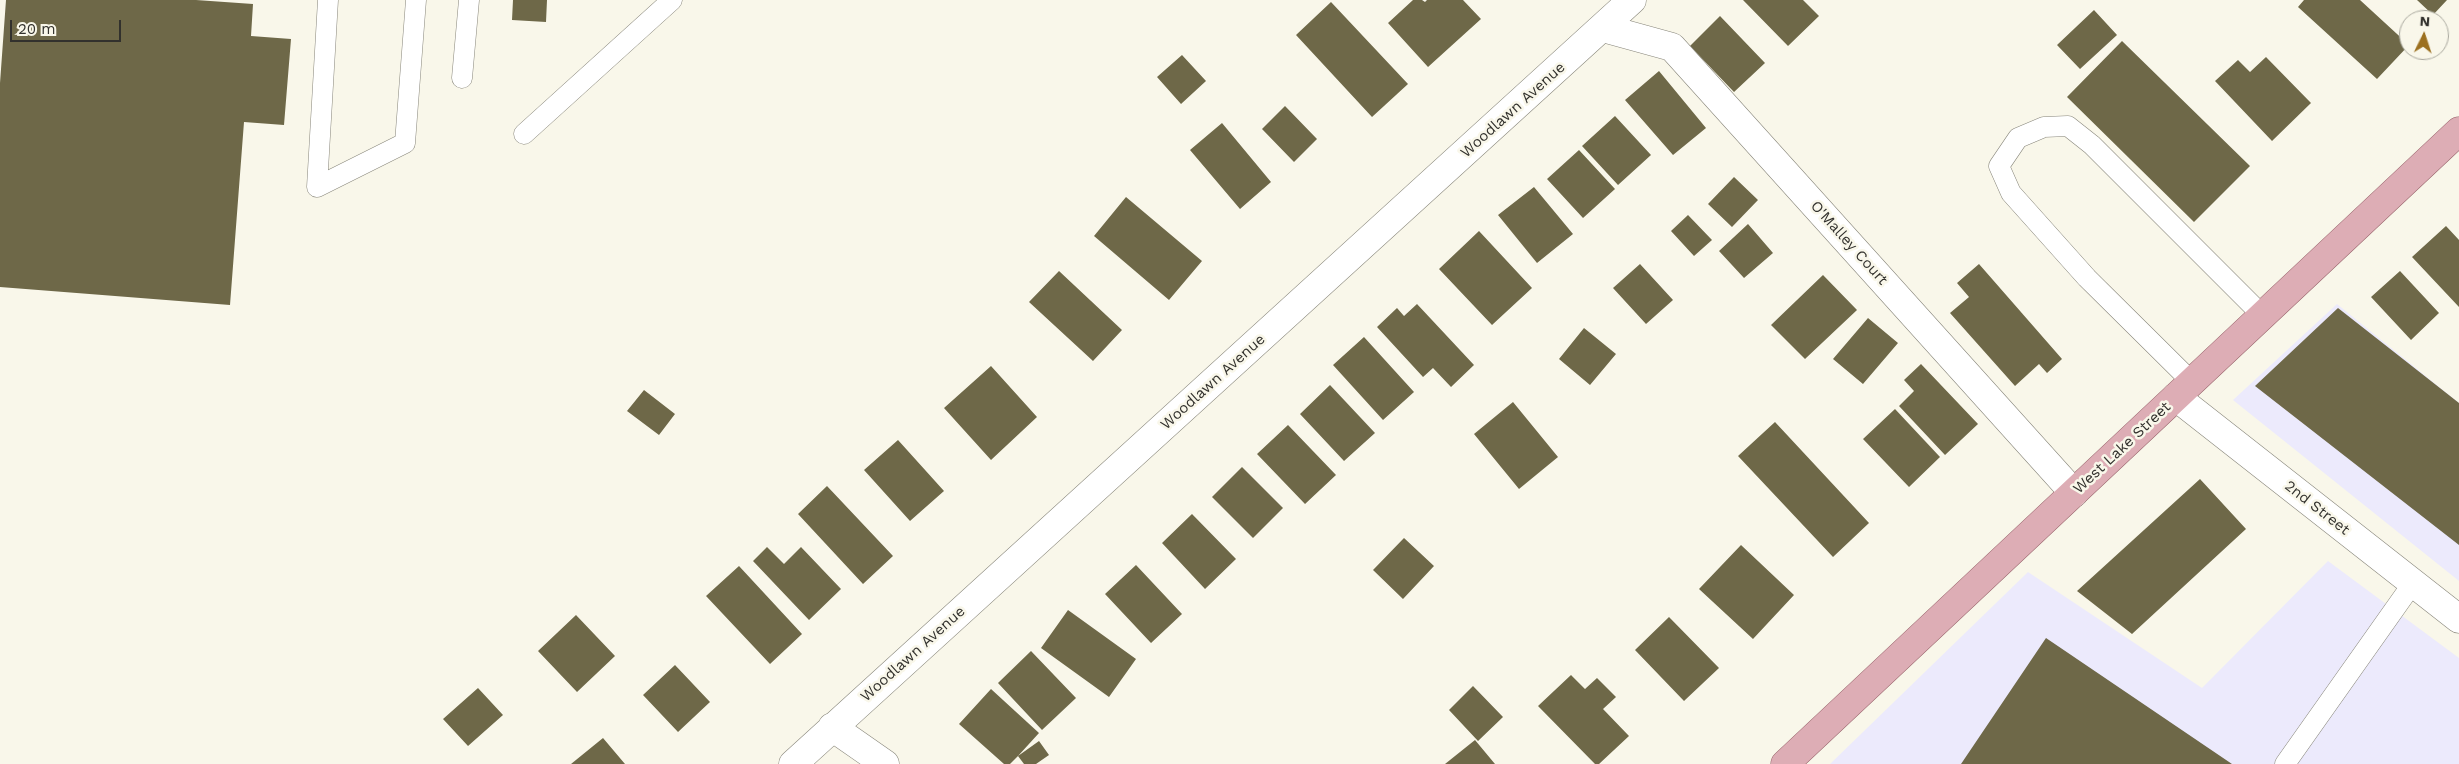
<!DOCTYPE html>
<html>
<head>
<meta charset="utf-8">
<style>
  body { margin:0 }
  #map { position:relative; width:2459px; height:764px; overflow:hidden; background:#f9f7ea; font-family:"Work Sans",sans-serif }
  canvas { display:block }
  .north { position:absolute; left:2399px; top:10px; width:50px; height:50px; box-sizing:border-box; background:#f9f7ea; border:1px solid #a9a89e; border-radius:50%; rotate:4deg; font-size:14px; font-weight:700; line-height:20px; text-align:center; color:#32312d }
  .north::after { content:''; display:block; margin:auto; width:18px; height:22px; background:#9c7020; clip-path:polygon(50% 0,100% 100%,50% 72%,0 100%) }
  .scale { position:absolute; left:10px; top:20px; width:111px; height:22px; box-sizing:border-box; border:2px solid #32312d; border-top:0; padding-left:6px; font-size:15px; line-height:18px; white-space:nowrap; color:#32312d; -webkit-text-stroke:4px #f9f7ea; paint-order:stroke }
</style>
</head>
<body>
<div id="map">
<canvas width="2459" height="764"></canvas>
<div class="north">N</div>
<div class="scale">20 m</div>
</div>
<script>
const g = document.querySelector('canvas').getContext('2d');
g.lineJoin = 'round';
function paint(path, color) {
  g.fillStyle = color;
  g.fill(path, 'evenodd');
}
function toPath(rows) {
  const path = new Path2D();
  for (const r of rows) {
    path.moveTo(r[0], r[1]);
    for (let i = 2; i < r.length; i += 2) path.lineTo(r[i], r[i + 1]);
  }
  return path;
}
function stroke(path, color, width, dash) {
  g.strokeStyle = color;
  g.lineWidth = width;
  g.lineCap = dash ? 'butt' : 'round';
  g.setLineDash(dash || []);
  g.stroke(path);
}
function label(font, color, halo, rows, align = 'center') {
  g.font = font + ' "Work Sans",sans-serif';
  g.lineWidth = 5;
  g.setLineDash([]);
  g.textBaseline = 'middle';
  g.strokeStyle = halo;
  g.fillStyle = color;
  for (const [text, x, y, turn = 0] of rows) {
    g.save();
    g.translate(x, y);
    g.rotate((+turn || 0) * Math.PI / 180);
    g.textAlign = isNaN(turn) ? turn : align;
    if (halo) g.strokeText(text, 0, 0);
    g.fillText(text, 0, 0);
    g.restore();
  }
}
paint(toPath([
  [2337,304,2459,403,2459,581,2233,400],
  [2328,561,2459,658,2459,764,1830,764,2028,572,2202,688]
]), '#eceafc');
paint(toPath([
  [6,0,196,0,253,4,251,36,291,39,284,125,244,122,230,305,0,287,0,83],
  [513,0,547,0,546,22,512,20],
  [1413,0,1422,0,1425,2,1427,0,1463,0,1481,19,1428,67,1388,23],
  [1743,0,1803,0,1819,16,1788,46],
  [2304,0,2360,0,2409,45,2377,79,2298,7],
  [2417,0,2447,0,2433,15],
  [1331,2,1408,84,1372,117,1296,35],
  [2094,10,2117,35,2080,69,2057,45],
  [1720,16,1765,63,1734,92,1690,46],
  [2122,41,2250,166,2194,222,2067,97],
  [1182,55,1206,81,1181,104,1157,77],
  [2266,57,2311,103,2272,141,2215,81,2238,60,2250,72],
  [1659,71,1706,128,1673,155,1625,100],
  [1285,106,1317,139,1294,162,1262,129],
  [1615,116,1651,155,1618,185,1582,146],
  [1222,123,1271,182,1240,209,1190,150],
  [1579,150,1615,189,1583,218,1547,179],
  [1734,177,1758,200,1732,227,1708,204],
  [1534,187,1573,234,1537,263,1498,215],
  [1126,197,1202,261,1169,300,1094,236],
  [1688,215,1712,240,1694,256,1671,231],
  [1748,224,1773,253,1744,278,1719,251],
  [2446,226,2459,240,2459,307,2412,257],
  [1479,231,1532,288,1492,325,1439,269],
  [1640,264,1673,300,1646,324,1613,288],
  [1979,264,2062,359,2047,373,2039,364,2015,386,1950,313,1969,297,1957,283],
  [1059,271,1122,330,1093,361,1029,302],
  [2400,271,2439,313,2411,340,2371,297],
  [1823,275,1857,310,1805,359,1771,325],
  [1417,304,1474,365,1451,387,1433,368,1423,377,1377,327,1397,308,1404,316],
  [2338,308,2459,403,2459,545,2255,386],
  [1868,318,1898,343,1863,384,1833,359],
  [1584,328,1616,354,1590,385,1559,359],
  [1364,337,1414,392,1383,420,1333,365],
  [1921,364,1978,424,1945,455,1899,406,1914,391,1904,380],
  [991,366,1037,417,991,460,944,408],
  [1330,385,1375,433,1344,461,1300,414],
  [644,390,675,414,659,435,627,411],
  [1513,402,1558,457,1519,489,1474,434],
  [1895,409,1940,457,1909,487,1863,439],
  [1775,422,1869,523,1833,557,1738,456],
  [1288,425,1336,475,1305,504,1257,454],
  [898,440,944,491,910,521,864,470],
  [1242,467,1283,508,1253,538,1212,497],
  [2200,479,2246,529,2132,634,2077,591],
  [827,486,893,556,863,584,798,514],
  [1192,514,1236,559,1205,589,1162,543],
  [1404,538,1434,566,1403,599,1373,570],
  [1741,545,1794,595,1753,639,1699,589],
  [767,547,784,564,801,547,841,589,809,620,753,561],
  [1136,565,1182,614,1151,643,1105,594],
  [739,566,802,634,770,664,706,596],
  [1068,610,1136,659,1109,697,1041,648],
  [576,615,615,656,577,692,538,651],
  [1669,617,1719,668,1684,701,1635,650],
  [2046,638,2232,764,1961,764],
  [1031,651,1076,698,1042,730,998,683],
  [675,665,710,702,678,732,643,695],
  [1571,675,1585,689,1597,678,1616,697,1603,709,1629,736,1599,764,1595,764,1538,706],
  [1473,686,1503,717,1478,741,1449,710],
  [478,688,503,715,468,746,443,719],
  [991,689,1039,733,1018,756,1039,741,1049,755,1036,764,1024,764,1018,756,1010,764,1004,764,959,724],
  [603,738,625,764,571,764],
  [1475,740,1495,764,1445,764]
]), '#6e6848');
const lane = toPath([
  [328,0,317,187,405,143,416,0],
  [462,78,469,0],
  [524,134,672,0],
  [2192,382,2087,278,2011,193,1999,166,2018,138,2044,127,2068,126,2092,145,2263,316],
  [2285,764,2413,583]
]);
const street = toPath([
  [1603,28,1672,47,2074,493],
  [2176,397,2459,619],
  [832,727,885,764],
  [793,764,1632,0]
]);
const primary = toPath([
  [1785,764,2459,131]
]);
stroke(lane, '#87857a', 21);
stroke(street, '#87857a', 29);
stroke(primary, '#935e66', 29);
stroke(lane, '#fff', 20);
stroke(street, '#fff', 28);
stroke(primary, '#ddadb5', 28);
label('15px', '#32312d', '#f9f7ea', [
  ["Woodlawn Avenue",1513,110,-42],
  ["O'Malley Court",1849,243,48],
  ["Woodlawn Avenue",1213,382,-42],
  ["West Lake Street",2122,448,-43],
  ["2nd Street",2317,508,38],
  ["Woodlawn Avenue",913,654,-42]
]);
</script>
</body>
</html>
